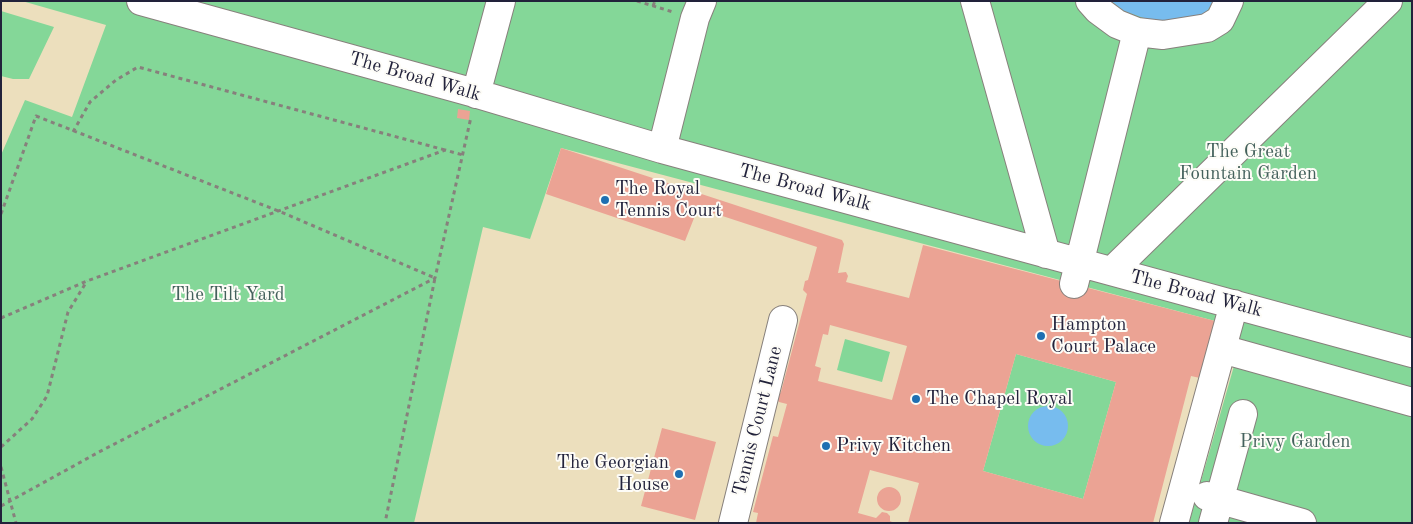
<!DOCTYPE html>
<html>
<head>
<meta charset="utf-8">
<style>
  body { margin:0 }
  #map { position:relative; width:1413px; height:524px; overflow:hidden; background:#ecdfbd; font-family:"Old Standard TT",serif }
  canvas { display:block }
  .frame { position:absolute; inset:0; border:2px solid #22223b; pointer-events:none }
</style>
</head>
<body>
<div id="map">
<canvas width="1413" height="524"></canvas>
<div class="frame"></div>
</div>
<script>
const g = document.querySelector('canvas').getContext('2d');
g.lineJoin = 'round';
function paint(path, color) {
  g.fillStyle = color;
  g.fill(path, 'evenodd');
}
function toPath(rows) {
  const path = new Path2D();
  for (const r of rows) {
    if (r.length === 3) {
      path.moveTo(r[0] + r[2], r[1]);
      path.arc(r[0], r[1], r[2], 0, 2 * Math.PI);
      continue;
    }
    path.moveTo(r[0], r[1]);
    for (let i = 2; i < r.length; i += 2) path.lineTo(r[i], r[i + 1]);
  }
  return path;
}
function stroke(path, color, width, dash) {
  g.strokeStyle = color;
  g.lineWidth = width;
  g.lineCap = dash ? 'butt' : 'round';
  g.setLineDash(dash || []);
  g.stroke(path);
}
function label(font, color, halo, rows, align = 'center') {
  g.font = font + ' "Old Standard TT",serif';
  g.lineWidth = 4;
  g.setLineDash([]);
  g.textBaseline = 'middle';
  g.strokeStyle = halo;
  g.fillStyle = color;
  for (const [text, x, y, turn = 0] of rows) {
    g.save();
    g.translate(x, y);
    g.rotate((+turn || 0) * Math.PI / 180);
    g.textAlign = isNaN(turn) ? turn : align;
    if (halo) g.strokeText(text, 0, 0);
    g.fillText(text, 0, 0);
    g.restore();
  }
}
paint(toPath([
  [22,1,1412,1,1412,523,1189,523,1240,345,1215,321,561,148,530,239,483,227,414,523,1,523,1,155,25,100,72,117,106,25],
  [1,11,54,27,29,79,13,79,1,76],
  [845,339,890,352,882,382,837,370],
  [1016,354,1116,382,1083,499,983,471]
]), '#84d798');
paint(toPath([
  [1111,1,1215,1,1205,13,1194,19,1155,22,1124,11],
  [1048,426,20]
]), '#77bcee');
paint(toPath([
  [458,109,470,111,469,120,457,118],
  [561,148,842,240,844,244,838,273,846,272,848,276,846,282,909,298,923,245,1215,321,1200,378,1191,376,1153,523,908,523,919,483,870,470,858,513,876,518,882,512,887,513,890,516,890,521,894,523,756,523,758,513,753,512,773,436,778,437,787,404,779,402,776,398,781,392,807,294,803,290,805,281,808,280,817,247,698,208,685,241,546,194],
  [830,325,907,346,892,400,818,381,821,368,815,366,823,334,828,335],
  [1016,354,1116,382,1083,499,983,471],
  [662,428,716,442,695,520,641,506],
  [889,499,12]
]), '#eba394');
const minor = toPath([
  [141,1,471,92,662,149,1412,353],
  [975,1,1046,254],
  [1137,32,1163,35,1207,28,1220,20,1229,1],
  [476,94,501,1],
  [662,149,695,18,702,1],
  [1112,271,1388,1],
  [1074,284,1137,32,1117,24,1098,10,1090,1],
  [1222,349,1412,402],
  [1207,496,1302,523],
  [733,523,783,320],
  [1174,523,1234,304],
  [1213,523,1243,414]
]);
stroke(minor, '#87807c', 30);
stroke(toPath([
  [637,1,673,12],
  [653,6,655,1],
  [73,132,90,102,116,80,138,67,445,150],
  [1,214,36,116,281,212,435,278,385,523],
  [1,318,87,281,445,150,463,155],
  [1,447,32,419,47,396,68,312,87,281],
  [1,467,16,523],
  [1,506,99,452,435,278,471,117]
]), '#87807c', 3, [4, 4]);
stroke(minor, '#fff', 28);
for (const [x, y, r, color] of [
  [605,200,5,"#1f6fb2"],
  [1041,336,5,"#1f6fb2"],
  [916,399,5,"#1f6fb2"],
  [826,446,5,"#1f6fb2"],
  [679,474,5,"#1f6fb2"]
]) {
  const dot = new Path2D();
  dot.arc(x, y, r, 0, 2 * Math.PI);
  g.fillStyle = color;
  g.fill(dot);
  stroke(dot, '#fdfcf7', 2);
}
label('19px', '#22223b', '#fdfcf7', [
  ["The Broad Walk",415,77,16],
  ["The Broad Walk",805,188,15],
  ["The Broad Walk",1196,294,15],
  ["Tennis Court Lane",758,421,-76]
]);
label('19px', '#44615c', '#fdfcf7', [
  ["The Great",1248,152],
  ["Fountain Garden",1248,174],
  ["The Tilt Yard",228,295],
  ["Privy Garden",1295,442]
]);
label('19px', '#22223b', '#fdfcf7', [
  ["The Royal",615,189],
  ["Tennis Court",615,211],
  ["Hampton",1051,325],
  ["Court Palace",1051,347],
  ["The Chapel Royal",926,399],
  ["Privy Kitchen",836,446],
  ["The Georgian",669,463,"right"],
  ["House",669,485,"right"]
], 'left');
</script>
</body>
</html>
